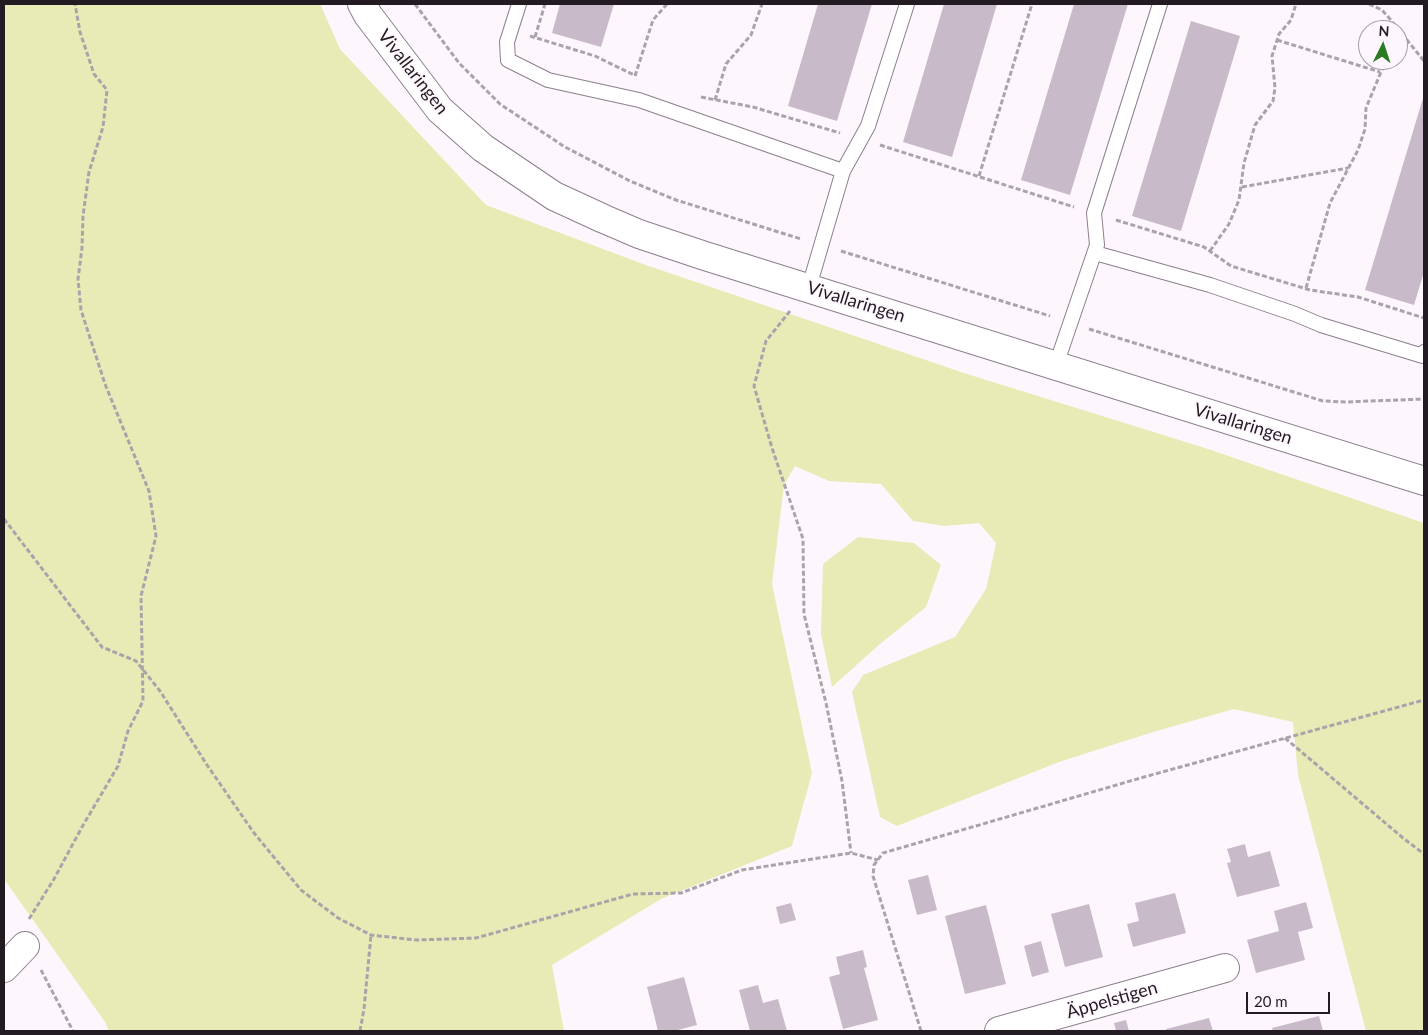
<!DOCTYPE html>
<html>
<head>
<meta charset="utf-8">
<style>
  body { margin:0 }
  #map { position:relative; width:1428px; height:1035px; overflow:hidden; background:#fdf7fd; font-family:Lato,sans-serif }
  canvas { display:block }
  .frame { position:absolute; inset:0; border:5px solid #221c22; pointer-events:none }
  .north { position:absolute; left:1358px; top:20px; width:50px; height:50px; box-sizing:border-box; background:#fdf7fd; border:1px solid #a59fa5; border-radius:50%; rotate:4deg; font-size:14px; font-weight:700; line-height:20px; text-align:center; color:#221c22 }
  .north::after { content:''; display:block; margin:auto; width:18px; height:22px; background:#2b7b24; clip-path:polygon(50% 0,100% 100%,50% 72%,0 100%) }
  .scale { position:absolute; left:1246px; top:992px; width:84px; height:22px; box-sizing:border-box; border:2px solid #221c22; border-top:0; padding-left:6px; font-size:15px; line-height:18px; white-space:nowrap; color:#221c22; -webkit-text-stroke:4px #fdf7fd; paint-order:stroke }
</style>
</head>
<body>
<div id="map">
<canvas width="1428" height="1035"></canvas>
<div class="frame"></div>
<div class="north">N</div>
<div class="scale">20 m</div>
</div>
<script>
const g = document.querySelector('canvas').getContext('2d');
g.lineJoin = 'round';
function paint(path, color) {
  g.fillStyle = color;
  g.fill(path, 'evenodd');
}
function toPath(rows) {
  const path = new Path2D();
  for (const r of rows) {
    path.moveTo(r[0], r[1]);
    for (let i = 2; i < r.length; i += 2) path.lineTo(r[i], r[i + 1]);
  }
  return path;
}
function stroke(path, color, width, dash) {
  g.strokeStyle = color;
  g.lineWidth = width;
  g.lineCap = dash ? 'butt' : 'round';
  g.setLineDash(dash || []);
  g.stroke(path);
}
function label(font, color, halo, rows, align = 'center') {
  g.font = font + ' Lato,sans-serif';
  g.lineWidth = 4;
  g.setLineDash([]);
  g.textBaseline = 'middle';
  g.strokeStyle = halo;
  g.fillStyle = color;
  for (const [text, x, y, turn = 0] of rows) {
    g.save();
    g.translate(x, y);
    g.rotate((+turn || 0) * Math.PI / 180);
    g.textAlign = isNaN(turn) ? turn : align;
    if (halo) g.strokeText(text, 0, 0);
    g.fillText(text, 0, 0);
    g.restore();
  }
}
paint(toPath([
  [4,4,320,4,340,49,486,205,643,264,967,374,1205,448,1424,523,1424,1031,1366,1031,1298,775,1293,722,1234,709,1153,732,1059,762,897,826,880,817,852,692,863,675,955,637,986,589,996,543,979,523,944,526,913,521,881,484,829,481,795,466,784,485,772,584,812,773,792,846,661,899,552,965,564,1031,109,1031,105,1022,4,879],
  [858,537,914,543,941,565,926,607,880,644,832,687,821,634,823,564]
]), '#e7ebb6');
paint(toPath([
  [560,4,614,4,601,47,552,33],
  [818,4,872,4,837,121,788,106],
  [944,4,997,4,952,157,903,142],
  [1074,4,1128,4,1070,195,1021,180],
  [1191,21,1240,36,1181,231,1132,216],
  [1424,95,1424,272,1414,305,1365,290],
  [1245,844,1248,857,1270,851,1280,886,1237,897,1227,863,1231,862,1227,849],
  [928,875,937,910,917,915,908,880],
  [1175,893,1186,933,1133,947,1127,924,1139,921,1135,903],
  [1306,902,1313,928,1298,932,1305,960,1256,973,1247,940,1279,931,1274,911],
  [791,903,796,920,780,924,776,907],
  [1089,904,1103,957,1065,967,1051,914],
  [986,905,1006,984,965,994,945,916],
  [1041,941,1049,972,1032,977,1024,946],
  [863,950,867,967,864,968,878,1020,843,1029,829,977,840,974,836,957],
  [684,977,697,1025,674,1031,658,1031,647,987],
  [758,985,763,1003,778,999,787,1031,750,1031,739,990],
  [1319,1016,1323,1031,1273,1031,1272,1028],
  [1209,1018,1213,1031,1167,1031,1166,1029],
  [1126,1020,1129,1031,1116,1031,1114,1023]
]), '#c9bac9');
const service = toPath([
  [519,4,507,42,508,60,548,80,639,100,843,171],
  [1095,253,1210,285,1295,314,1321,325,1423,356,1424,352],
  [809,287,843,171,868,126,907,4],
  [1056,365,1097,245,1094,213,1160,4]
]);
const minor = toPath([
  [4,968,25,946],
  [999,1031,1225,968]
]);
const tertiary = toPath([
  [362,4,368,15,440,110,483,148,554,196,604,219,639,234,705,256,1424,481]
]);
stroke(service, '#8d7e8d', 16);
stroke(minor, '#8d7e8d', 30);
stroke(tertiary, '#8d7e8d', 30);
stroke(toPath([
  [415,4,459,63,500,104,565,147,630,181,676,200,801,239],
  [1369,4,1382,10,1390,19,1424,61],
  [530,36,595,56,634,75],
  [535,37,545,4],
  [1277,40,1380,72],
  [1398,45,1405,37],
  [635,76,653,20,667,4],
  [701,97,753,107,840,133],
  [715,100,726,64,751,35,762,4],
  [880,145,1074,207],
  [979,176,1032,4],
  [1242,187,1348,168],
  [1116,220,1204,247,1231,266,1310,290,1358,297,1424,318],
  [841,251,1050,316],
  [1210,251,1229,224,1239,200,1244,163,1255,125,1273,101,1275,88,1272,56,1279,34,1291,20,1296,4],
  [1306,288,1330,203,1358,150,1365,129,1366,108,1386,60],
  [790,311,766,341,754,386,772,448,803,539,804,614,826,703,842,781,851,853],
  [1089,329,1323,401,1345,402,1424,399],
  [4,519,102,647,136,661,160,691,207,765,254,833,301,890,338,918,371,935,416,940,476,938,633,894,681,893,742,870,851,853,878,860],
  [1285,738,1403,838,1424,854],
  [29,919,54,879,82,827,118,766,128,731,143,701,141,596,156,536,149,491,105,384,81,310,78,279,82,248,83,216,89,172,103,127,107,90,94,74,80,32,75,4],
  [41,970,73,1031],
  [360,1031,364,1009,371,935],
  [921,1031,873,876,874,865,883,853,1144,777,1424,700]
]), '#aaa4aa', 3, [5, 2.5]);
stroke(service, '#fff', 14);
stroke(minor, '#fff', 28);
stroke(tertiary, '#fff', 28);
label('18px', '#221c22', '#fdf7fd', [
  ["Vivallaringen",413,72,52],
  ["Vivallaringen",856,302,17],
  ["Vivallaringen",1243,424,17],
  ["Äppelstigen",1112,1000,-16]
]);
</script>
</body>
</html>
